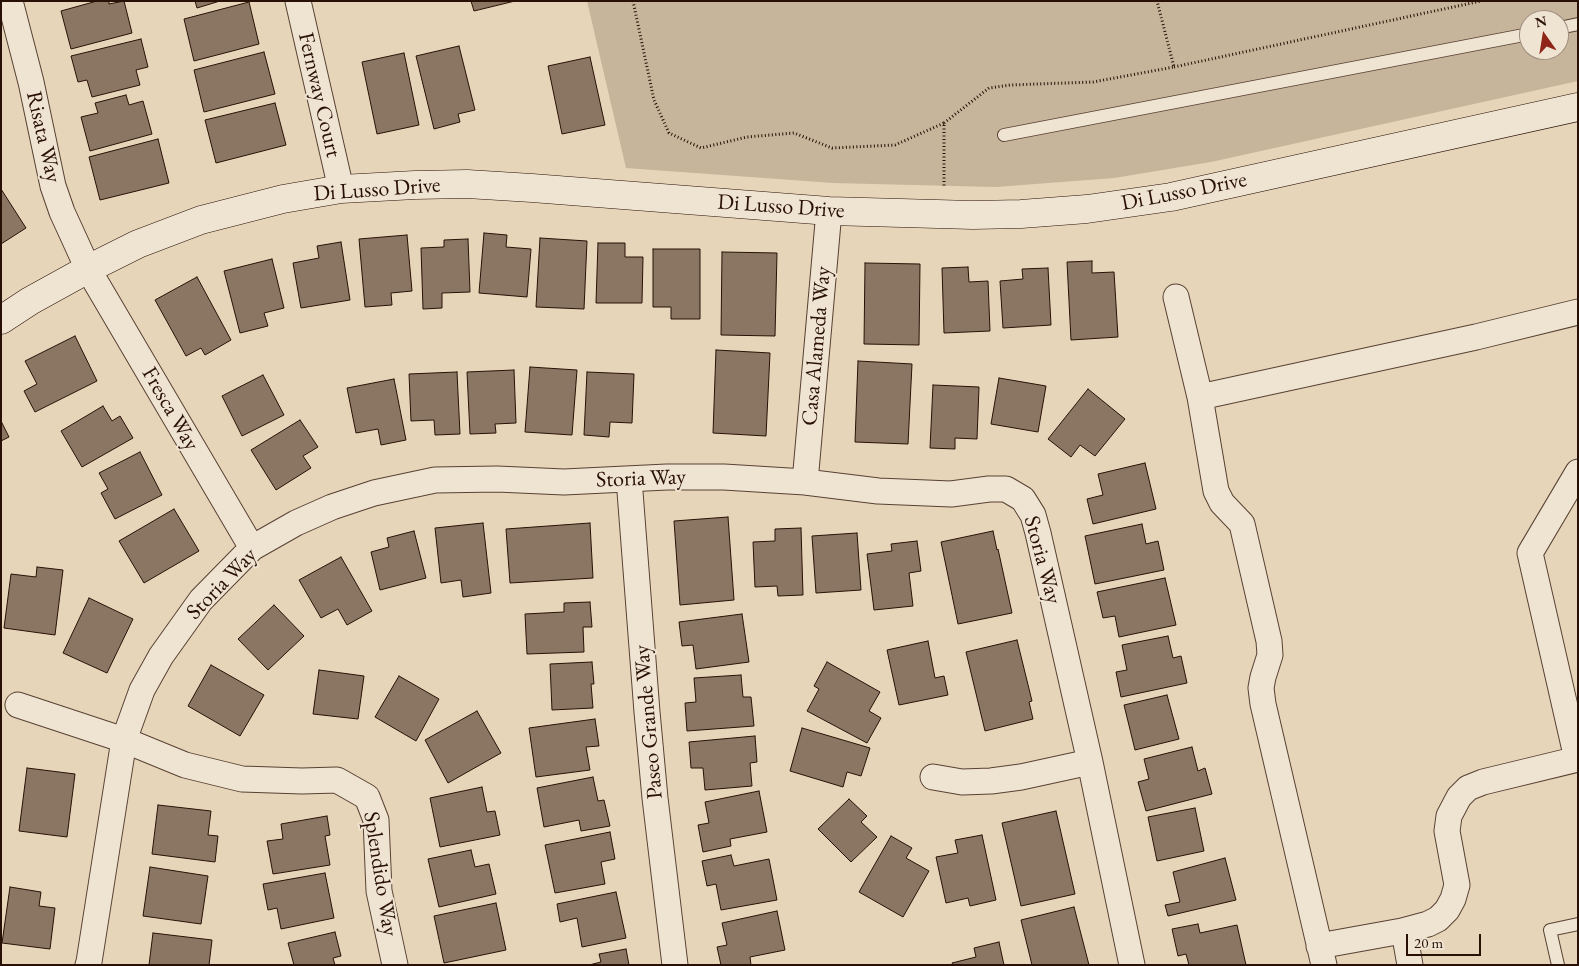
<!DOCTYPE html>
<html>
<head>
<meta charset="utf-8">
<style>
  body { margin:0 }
  #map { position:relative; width:1579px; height:966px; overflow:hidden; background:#e6d5b9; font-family:"EB Garamond",serif }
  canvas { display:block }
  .frame { position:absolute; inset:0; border:2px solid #291006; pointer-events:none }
  .north { position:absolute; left:1519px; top:10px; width:50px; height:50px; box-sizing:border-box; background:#efe4d2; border:1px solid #a08f80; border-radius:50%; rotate:347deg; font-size:14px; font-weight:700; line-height:20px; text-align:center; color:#291006 }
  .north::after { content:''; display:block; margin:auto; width:18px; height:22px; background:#8f2418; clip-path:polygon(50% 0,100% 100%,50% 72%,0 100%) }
  .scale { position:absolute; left:1406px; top:934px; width:75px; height:22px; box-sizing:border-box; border:2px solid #291006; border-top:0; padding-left:6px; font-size:15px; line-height:18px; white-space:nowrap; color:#291006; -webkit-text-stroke:4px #efe4d2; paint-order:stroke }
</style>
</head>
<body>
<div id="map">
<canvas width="1579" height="966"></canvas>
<div class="frame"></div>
<div class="north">N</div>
<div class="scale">20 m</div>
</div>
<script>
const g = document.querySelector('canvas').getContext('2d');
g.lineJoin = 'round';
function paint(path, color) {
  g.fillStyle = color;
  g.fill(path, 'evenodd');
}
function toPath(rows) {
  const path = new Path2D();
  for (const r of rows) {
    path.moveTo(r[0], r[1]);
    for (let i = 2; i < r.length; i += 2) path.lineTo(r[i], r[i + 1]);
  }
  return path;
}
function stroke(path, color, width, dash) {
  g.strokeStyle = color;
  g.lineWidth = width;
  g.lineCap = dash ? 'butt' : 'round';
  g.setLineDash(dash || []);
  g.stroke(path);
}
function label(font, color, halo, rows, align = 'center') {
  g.font = font + ' "EB Garamond",serif';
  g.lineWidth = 4;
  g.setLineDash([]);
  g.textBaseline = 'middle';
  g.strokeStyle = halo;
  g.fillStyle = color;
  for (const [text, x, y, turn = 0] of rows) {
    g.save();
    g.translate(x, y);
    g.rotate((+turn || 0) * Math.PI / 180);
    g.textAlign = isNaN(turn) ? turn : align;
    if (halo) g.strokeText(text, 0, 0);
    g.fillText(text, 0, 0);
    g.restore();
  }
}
paint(toPath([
  [587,1,1578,1,1578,81,1211,162,1114,178,996,187,833,183,626,168],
  [1529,20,1559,20,1559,50,1529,50]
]), '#c6b49b');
const building = toPath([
  [97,1,109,1,109,4,124,1,132,33,71,49,61,11,97,1],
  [195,1,220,1,197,8,195,1],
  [471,1,515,1,474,11,471,1],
  [249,2,259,44,194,61,184,19,249,2],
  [141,39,148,67,136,70,140,85,92,97,87,80,78,82,71,56,141,39],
  [459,46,475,110,458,114,460,122,434,129,416,56,459,46],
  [264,52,275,94,204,112,194,70,264,52],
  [404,53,419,125,377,134,362,62,404,53],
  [590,57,605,125,562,134,548,66,590,57],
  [126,95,129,105,143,101,152,134,90,151,81,117,98,113,95,103,126,95],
  [275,103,286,145,216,163,205,120,275,103],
  [158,139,169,183,100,200,89,157,158,139],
  [1,189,26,228,1,244,1,189],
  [484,233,507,235,506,247,531,249,527,297,479,293,484,233],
  [407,235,412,291,391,293,392,305,365,307,359,239,407,235],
  [540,238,587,241,584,309,536,307,540,238],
  [468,239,470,292,442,293,442,308,423,309,421,248,444,247,444,240,468,239],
  [341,242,350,300,301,308,293,263,319,258,317,246,341,242],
  [598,243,625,243,625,257,643,257,642,303,596,303,598,243],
  [653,249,700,249,700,319,671,319,671,307,653,307,653,249],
  [722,252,777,253,775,336,721,335,722,252],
  [272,259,284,308,264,313,268,326,240,333,224,271,272,259],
  [1092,261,1092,273,1114,272,1118,337,1071,340,1067,262,1092,261],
  [865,263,920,264,919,345,864,344,865,263],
  [968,267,969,282,988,281,990,331,944,333,942,268,968,267],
  [1048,268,1051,325,1003,328,1000,281,1023,279,1022,269,1048,268],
  [197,277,231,340,205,355,201,348,186,356,155,300,197,277],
  [75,336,97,381,35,412,24,391,37,384,25,361,75,336],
  [716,350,770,353,766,436,713,433,716,350],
  [858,361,912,364,908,444,855,442,858,361],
  [530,367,577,370,572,435,525,432,530,367],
  [514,370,516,423,495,424,496,433,470,434,467,372,514,370],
  [457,372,460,434,435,435,434,420,411,421,409,374,457,372],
  [587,372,634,374,632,423,610,422,609,437,584,435,587,372],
  [263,375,284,415,242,436,222,396,263,375],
  [999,378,1046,386,1038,432,991,424,999,378],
  [394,379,406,440,381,445,378,429,356,433,347,388,394,379],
  [933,385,979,387,977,439,955,438,955,449,930,448,933,385],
  [1088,389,1125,419,1095,456,1080,445,1071,457,1048,439,1088,389],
  [103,406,112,421,120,416,133,438,82,467,61,431,103,406],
  [300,420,318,447,303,456,311,468,276,490,251,450,300,420],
  [1,421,9,437,1,441,1,421],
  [140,452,162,495,115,519,101,493,108,489,99,473,140,452],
  [1145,463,1156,509,1093,524,1087,499,1103,495,1098,474,1145,463],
  [174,509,199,551,144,583,119,541,174,509],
  [728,517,734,600,680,605,674,521,728,517],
  [483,523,491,593,463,597,461,580,441,583,435,528,483,523],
  [590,523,593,578,510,583,506,529,590,523],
  [1142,524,1146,544,1158,541,1164,570,1095,584,1085,536,1142,524],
  [801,528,803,595,778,596,777,586,755,587,753,542,775,541,775,529,801,528],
  [414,531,426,578,380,590,371,552,389,547,387,538,414,531],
  [993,531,997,550,998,549,1012,613,958,624,941,542,993,531],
  [857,533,861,590,816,593,812,536,857,533],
  [917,541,921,571,909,573,913,606,874,610,867,554,892,551,891,544,917,541],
  [341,557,372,611,347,625,338,609,321,618,299,580,341,557],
  [37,567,63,570,55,635,4,628,11,574,36,577,37,567],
  [1165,578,1176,625,1119,637,1115,616,1103,618,1097,592,1165,578],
  [89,598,133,619,107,673,63,653,89,598],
  [590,602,592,627,583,627,584,652,527,654,525,614,564,612,564,603,590,602],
  [274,605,304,636,268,670,238,639,274,605],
  [742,614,749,662,696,669,693,645,682,646,679,622,742,614],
  [1168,636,1173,658,1181,656,1187,683,1121,697,1116,672,1127,670,1122,645,1168,636],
  [1017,640,1032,701,1029,702,1033,719,985,731,966,652,1017,640],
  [928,641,935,678,944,676,948,695,899,705,887,650,928,641],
  [592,662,594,684,591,684,593,708,552,710,550,664,592,662],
  [827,662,880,692,869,711,881,718,867,743,807,711,819,689,814,686,827,662],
  [211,665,264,695,240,736,188,706,211,665],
  [319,670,364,676,358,719,313,714,319,670],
  [741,675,743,697,751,697,754,726,687,731,685,703,696,702,694,678,741,675],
  [399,676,439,699,416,741,375,717,399,676],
  [1167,695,1179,739,1135,750,1124,705,1167,695],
  [477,711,501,753,448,783,425,740,477,711],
  [595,719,599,746,586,747,590,770,536,777,529,728,595,719],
  [802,728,870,748,861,776,847,772,843,787,790,771,802,728],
  [755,736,757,762,750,763,752,786,705,790,703,768,691,768,689,742,755,736],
  [1192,747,1198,771,1205,768,1212,794,1146,811,1138,782,1149,779,1144,759,1192,747],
  [27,768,75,774,67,837,19,831,27,768],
  [593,777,598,801,604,800,610,826,581,831,579,820,544,827,537,788,593,777],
  [482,787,487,812,495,811,500,835,440,847,430,798,482,787],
  [759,791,767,832,730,839,731,846,703,852,698,825,709,823,705,802,759,791],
  [849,799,867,816,861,822,877,837,851,862,818,829,849,799],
  [158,805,211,811,208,835,218,836,215,862,152,854,158,805],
  [1195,808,1204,851,1157,861,1148,817,1195,808],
  [1056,811,1075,894,1021,906,1002,823,1056,811],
  [327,816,330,835,325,836,330,865,273,874,267,841,283,839,281,824,327,816],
  [610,832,615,859,601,862,605,884,555,893,545,845,610,832],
  [982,835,996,900,970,906,968,898,946,903,936,857,958,853,955,840,982,835],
  [891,836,912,848,906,858,929,871,903,917,859,892,891,836],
  [471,850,475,867,489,864,496,894,439,907,428,859,471,850],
  [731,855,734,866,769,859,777,900,721,910,716,884,707,886,702,861,731,855],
  [1225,858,1236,900,1168,916,1165,905,1180,902,1173,872,1225,858],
  [150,867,208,876,201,924,143,916,150,867],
  [325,873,334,918,281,929,277,908,268,910,263,884,325,873],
  [10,887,41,892,39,906,55,908,50,949,2,943,10,887],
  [616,892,626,938,582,947,577,918,560,922,557,904,616,892],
  [496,903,506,950,444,963,434,916,496,903],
  [1074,907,1089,965,1032,965,1021,920,1074,907],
  [777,911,785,950,750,957,751,965,721,965,717,947,727,945,722,923,777,911],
  [1198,924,1200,933,1237,925,1246,965,1189,965,1186,954,1178,956,1172,929,1198,924],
  [335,932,341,956,333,958,335,965,294,965,288,943,335,932],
  [153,933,212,940,209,965,149,965,153,933],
  [999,942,1004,965,953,965,952,963,976,957,974,948,999,942],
  [626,949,629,965,589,965,601,962,599,954,626,949]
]);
paint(building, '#8b7663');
stroke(building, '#291006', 1);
const lane = toPath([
  [1559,28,1578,24],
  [1004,135,1529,34],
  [1558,965,1550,930,1578,924]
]);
const street = toPath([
  [10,1,31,82,53,186,62,212,73,236,88,269,252,548],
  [298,1,341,189],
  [1176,297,1200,397,1216,491,1222,503,1242,524,1269,641,1270,655,1263,677,1261,688,1263,704,1324,965],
  [1200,397,1476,337,1578,312],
  [629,479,647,712,655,798,675,965],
  [805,482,829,211],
  [18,705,124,740,185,765,242,779,302,781,337,780,367,797,376,820,379,891,395,965],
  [1577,759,1530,553,1578,472],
  [933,777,962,782,991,781,1021,777,1090,762],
  [1404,931,1410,965],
  [1319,946,1402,931,1428,924,1438,919,1447,910,1453,899,1457,885,1447,831,1449,816,1459,797,1468,788,1483,782,1578,759],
  [88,965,89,962,124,740,142,690,161,656,201,600,252,548,296,523,332,507,374,493,435,480,497,479,564,482,667,477,724,477,805,482,878,491,951,494,989,489,1006,489,1023,499,1033,515,1038,533,1090,762,1132,965]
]);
const secondary = toPath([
  [1,320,30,301,88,269,138,244,201,220,283,199,341,189,415,185,467,184,532,188,829,211,973,215,1021,214,1087,209,1171,197,1578,107]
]);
stroke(lane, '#584133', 14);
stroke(street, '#584133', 27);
stroke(secondary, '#291006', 29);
stroke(toPath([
  [633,1,654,100,669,133,701,148,747,137,794,133,832,148,895,145,944,123,944,186],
  [1174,67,1481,1],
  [944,123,989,88,1010,85,1093,82,1174,67,1157,1]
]), '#291006', 3, [1, 2.5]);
stroke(lane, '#efe4d2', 12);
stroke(street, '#efe4d2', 25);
stroke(secondary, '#efe4d2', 28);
label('22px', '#291006', '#efe4d2', [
  ["Fernway Court",319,95,77],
  ["Risata Way",43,137,77],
  ["Di Lusso Drive",377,190,-4],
  ["Di Lusso Drive",1184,192,-11],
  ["Di Lusso Drive",781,207,4],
  ["Casa Alameda Way",817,346,-85],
  ["Fresca Way",170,409,60],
  ["Storia Way",641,479,-2],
  ["Storia Way",1042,560,75],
  ["Storia Way",222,584,-46],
  ["Paseo Grande Way",649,722,-95],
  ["Splendido Way",380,874,81]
]);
</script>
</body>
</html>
